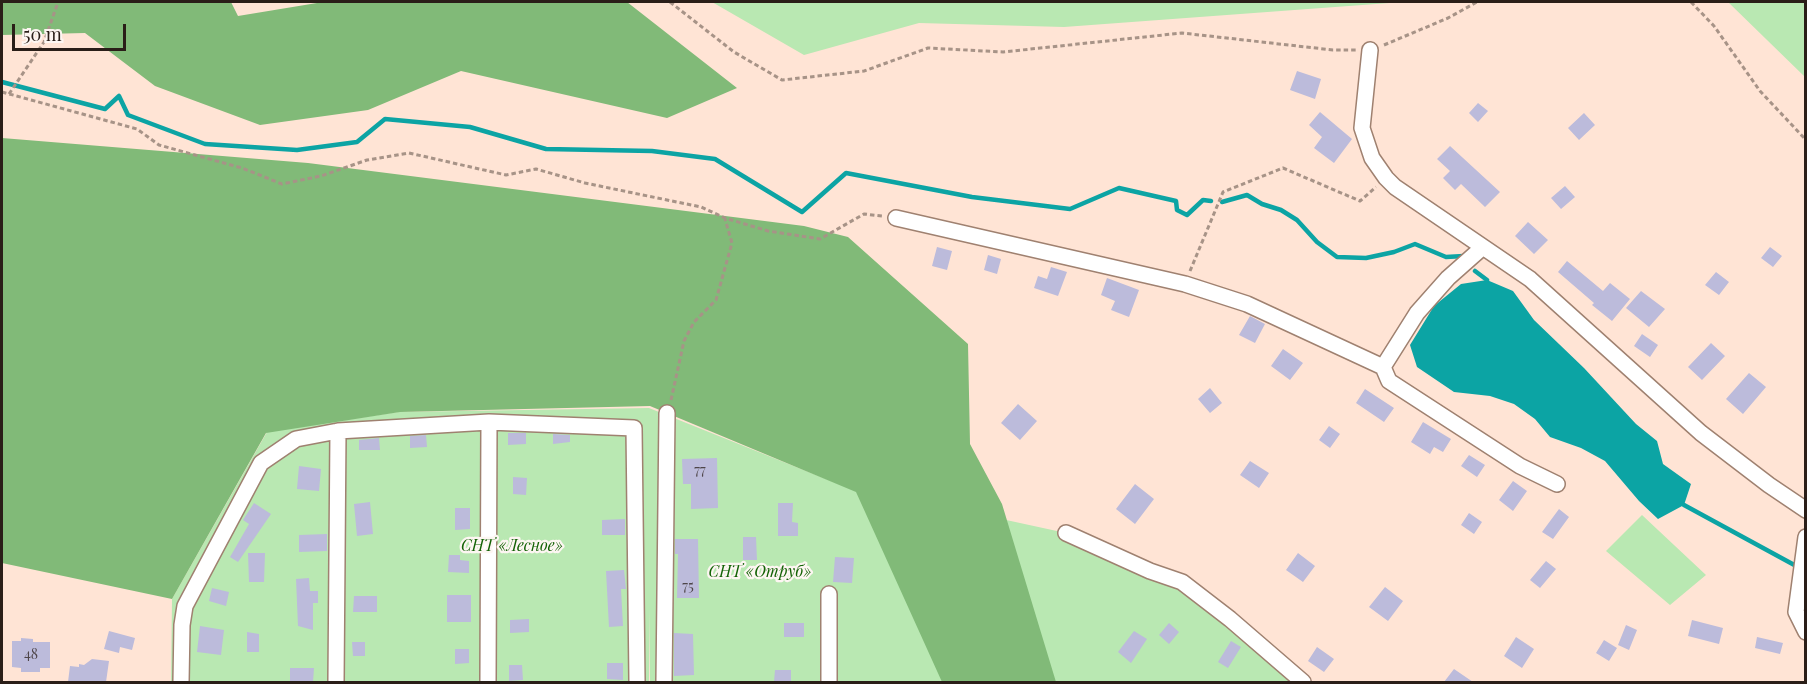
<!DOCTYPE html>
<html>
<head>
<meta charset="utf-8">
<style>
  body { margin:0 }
  #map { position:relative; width:1807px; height:684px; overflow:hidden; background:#ffe4d5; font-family:"Playfair Display",serif }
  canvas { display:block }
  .frame { position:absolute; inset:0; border:3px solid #2a1e18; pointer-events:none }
  .scale { position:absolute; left:12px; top:24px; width:114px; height:27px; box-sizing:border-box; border:3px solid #2a1e18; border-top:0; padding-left:8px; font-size:18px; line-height:21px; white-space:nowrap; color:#2a1e18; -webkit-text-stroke:4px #fdf6f2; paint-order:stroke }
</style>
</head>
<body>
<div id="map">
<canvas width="1807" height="684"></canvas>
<div class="frame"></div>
<div class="scale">50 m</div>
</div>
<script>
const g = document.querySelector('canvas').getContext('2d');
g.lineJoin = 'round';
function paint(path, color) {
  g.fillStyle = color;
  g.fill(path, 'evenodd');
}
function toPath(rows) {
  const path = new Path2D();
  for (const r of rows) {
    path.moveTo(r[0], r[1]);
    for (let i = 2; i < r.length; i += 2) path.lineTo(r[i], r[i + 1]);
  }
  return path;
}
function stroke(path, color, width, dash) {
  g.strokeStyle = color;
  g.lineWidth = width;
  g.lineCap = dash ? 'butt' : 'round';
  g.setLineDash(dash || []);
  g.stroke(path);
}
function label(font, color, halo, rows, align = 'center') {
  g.font = font + ' "Playfair Display",serif';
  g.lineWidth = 4.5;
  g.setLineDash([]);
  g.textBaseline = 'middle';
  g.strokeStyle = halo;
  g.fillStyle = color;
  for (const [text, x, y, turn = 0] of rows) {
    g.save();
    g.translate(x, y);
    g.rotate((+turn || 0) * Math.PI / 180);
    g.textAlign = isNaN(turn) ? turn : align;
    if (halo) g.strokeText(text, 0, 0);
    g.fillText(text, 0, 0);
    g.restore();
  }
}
paint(toPath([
  [712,2,1403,2,1064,27,919,23,804,55],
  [1728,2,1805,2,1805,77],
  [649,408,836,483,1066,533,1182,582,1303,682,650,682,649,609,649,682,171,682,172,599,267,432,398,412],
  [1642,515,1706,575,1670,605,1606,551]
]), '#b9e8b2');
paint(toPath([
  [2,2,231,2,238,16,323,2,627,2,737,88,667,118,461,71,368,110,260,125,155,86,85,33,2,35],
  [2,138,308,163,804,226,848,237,968,344,970,444,1002,504,1056,682,942,682,856,492,650,406,400,412,266,433,172,599,2,563]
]), '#81ba78');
paint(toPath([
  [1487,280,1513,291,1534,320,1584,368,1636,424,1657,441,1663,464,1691,484,1684,505,1658,519,1639,501,1605,461,1581,448,1550,437,1535,419,1514,404,1490,396,1454,392,1417,367,1410,345,1434,306,1461,284]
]), '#0ca4a4');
stroke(toPath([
  [2,82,105,109,119,96,128,115,205,144,297,150,357,142,385,119,470,127,546,149,652,151,715,159,802,212,846,173,972,197,1070,209,1119,188,1176,201,1177,210,1187,215,1203,200,1211,201],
  [1222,202,1247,195,1262,204,1281,210,1297,220,1317,242,1337,257,1366,258,1394,252,1415,244,1446,257,1464,256],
  [1475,271,1487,280],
  [1684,505,1798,567]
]), '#0ca4a4', 4.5);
paint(toPath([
  [1297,71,1321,79,1315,99,1290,90],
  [1478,103,1488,111,1478,122,1469,113],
  [1320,112,1352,139,1334,163,1314,148,1322,137,1309,125],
  [1584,113,1595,125,1579,140,1568,128],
  [1450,146,1500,192,1485,207,1461,184,1455,190,1443,178,1450,171,1437,159],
  [1565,186,1575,197,1561,209,1551,198],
  [1528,222,1548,240,1534,254,1515,236],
  [937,247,952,251,947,270,932,266],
  [1770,247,1782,256,1773,267,1761,258],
  [988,255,1001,259,997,274,984,270],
  [1567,261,1603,291,1610,283,1630,299,1612,321,1592,305,1594,303,1558,272],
  [1051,267,1067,272,1058,296,1034,288,1038,276,1047,279],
  [1716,272,1729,282,1719,295,1705,285],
  [1107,278,1139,290,1129,317,1111,310,1115,301,1101,295],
  [1641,291,1665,309,1649,327,1626,308],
  [1250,316,1265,324,1255,343,1239,335],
  [1642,334,1658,345,1650,357,1634,346],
  [1711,343,1725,356,1702,380,1688,367],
  [1283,349,1303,363,1290,380,1271,366],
  [1749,373,1766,387,1743,414,1726,399],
  [1210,388,1222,403,1210,413,1198,399],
  [1365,389,1394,408,1384,422,1356,403],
  [1018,404,1037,421,1020,440,1001,423],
  [1423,422,1451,439,1443,452,1434,447,1430,454,1411,442],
  [1329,426,1340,434,1330,448,1319,440],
  [508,433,526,433,526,444,508,445],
  [553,434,570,435,570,442,553,444],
  [426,435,427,447,410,448,410,436],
  [379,438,380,450,359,450,359,440],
  [1469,455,1485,465,1477,477,1461,466],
  [717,458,718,508,691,509,691,484,683,484,682,459],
  [1250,461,1269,473,1259,488,1240,475],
  [299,466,321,469,319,491,297,489],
  [513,477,527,478,526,495,513,494],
  [1513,481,1527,491,1513,511,1499,500],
  [1135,484,1154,499,1135,524,1116,509],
  [370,502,373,534,357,536,354,504],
  [254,503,271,514,238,562,230,557,249,524,243,520],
  [778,503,793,503,792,522,798,523,798,536,778,536],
  [455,508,470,508,470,529,455,530],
  [1559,509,1569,517,1553,539,1542,532],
  [1469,513,1482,522,1474,534,1461,525],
  [625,519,625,535,602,535,602,520],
  [327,534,327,551,299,552,299,535],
  [743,537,756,537,757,560,743,560],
  [675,539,698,539,699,598,677,598,678,554,675,554],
  [248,553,265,553,264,582,249,582],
  [1298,553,1315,566,1303,582,1286,570],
  [449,555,460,555,460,560,469,561,469,573,448,572],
  [835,557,854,558,852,583,833,582],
  [1546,561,1556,569,1540,588,1530,580],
  [624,570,626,589,621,589,623,626,609,627,606,571],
  [309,578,310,591,318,591,318,603,313,603,313,630,298,626,296,579],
  [1385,587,1403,601,1388,621,1369,607],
  [212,588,229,592,226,606,209,601],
  [447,595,471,595,471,622,447,622],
  [354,596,377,596,377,612,353,612],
  [529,619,529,632,510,633,510,620],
  [1692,620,1723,628,1719,644,1688,636],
  [784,623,804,623,804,637,784,637],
  [1169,623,1179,632,1169,644,1159,635],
  [1626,625,1637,630,1629,650,1618,645],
  [200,626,224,630,221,655,197,652],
  [109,631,135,638,132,650,120,647,119,653,104,649],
  [1134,631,1147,639,1131,663,1118,652],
  [247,632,259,634,259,652,247,652],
  [674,633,693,634,694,675,674,676],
  [1516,637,1534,649,1522,668,1504,656],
  [1757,637,1783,643,1780,654,1755,648],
  [21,638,33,639,33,642,50,642,50,668,40,668,40,672,21,672,21,668,12,667,12,641,21,641],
  [1604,640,1617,648,1609,661,1596,653],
  [1231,641,1241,647,1228,668,1218,662],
  [352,642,365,642,365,656,353,656],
  [1317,647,1334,659,1324,672,1308,661],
  [455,649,469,649,469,663,455,664],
  [92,659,109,661,106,682,68,682,70,666,79,667,79,664,84,665],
  [607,663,623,663,623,680,607,679],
  [509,665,522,665,523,680,509,681],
  [290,668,314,668,313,682,290,682],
  [1454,669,1473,682,1444,682],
  [775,670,791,670,791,682,774,682]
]), '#bcbbdb');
const minor = toPath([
  [1370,50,1362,128,1372,158,1386,178,1395,187,1530,279,1701,433,1769,485,1806,510],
  [896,218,1185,284,1247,304,1383,367],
  [1483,247,1448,278,1417,313,1383,367,1389,381,1520,466,1557,484],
  [1066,533,1150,571,1182,582,1230,619,1303,682],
  [1806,537,1796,612,1806,632],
  [181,682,182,625,185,606,261,463,296,439,338,431,489,422,634,428,637,682],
  [336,682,338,431],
  [488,682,489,422],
  [664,682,667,413],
  [829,682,829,594]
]);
stroke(minor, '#9f8170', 18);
stroke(toPath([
  [670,2,734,52,782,80,864,71,928,48,1003,52,1182,33,1333,50,1357,50],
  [1691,2,1714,26,1760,91,1806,140],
  [1384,45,1448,18,1477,2],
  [2,92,137,129,159,145,242,168,282,184,321,176,367,160,409,153,506,175,536,169,585,183,701,207,725,218,768,231,820,239,864,214,882,216],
  [9,94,44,42,58,2],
  [1190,271,1223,192,1283,168,1360,201,1376,187],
  [671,400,684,341,694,322,716,300,732,243,725,219]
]), '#a79387', 3, [4.5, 3]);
stroke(minor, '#fff', 15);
label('14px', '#4e4549', null, [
  ["77",700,471],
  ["75",688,587],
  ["48",31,655]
]);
label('italic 16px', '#136205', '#fdf6f2', [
  ["СНТ «Лесное»",512,546],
  ["СНТ «Отруб»",760,572]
]);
</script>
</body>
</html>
